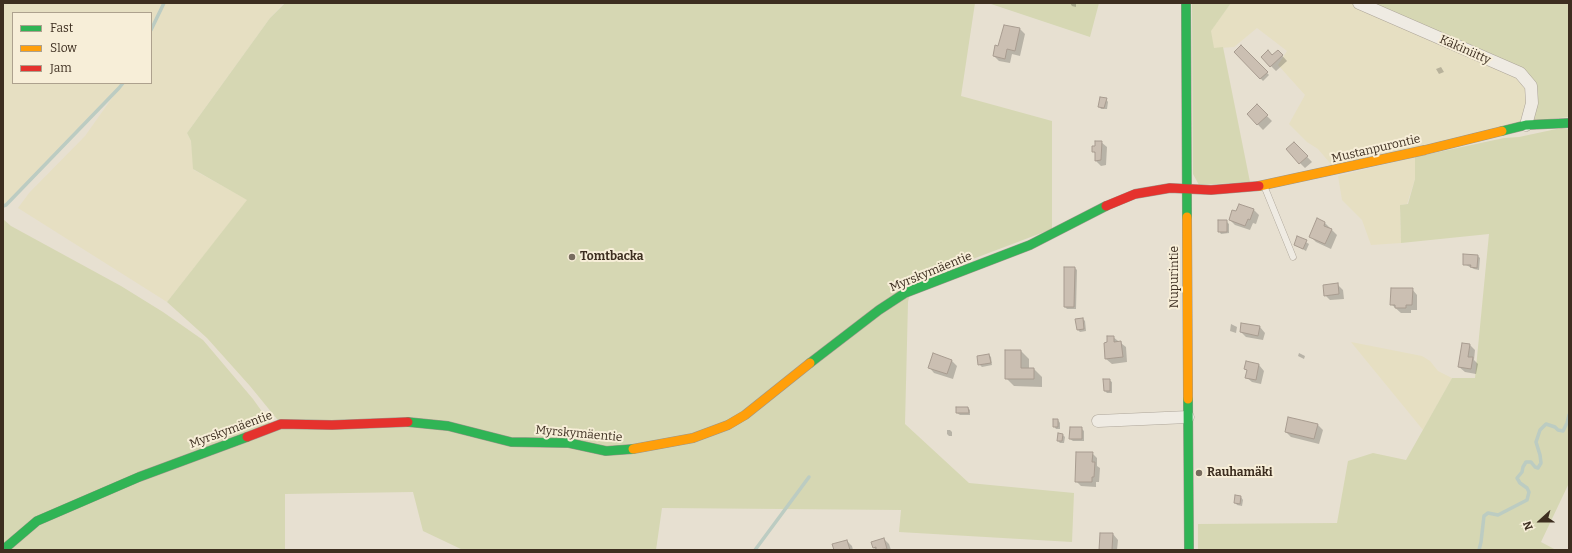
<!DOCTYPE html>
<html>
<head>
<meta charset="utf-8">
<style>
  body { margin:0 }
  #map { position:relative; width:1572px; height:553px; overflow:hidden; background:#e7e0d1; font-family:Bitter,serif }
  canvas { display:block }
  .frame { position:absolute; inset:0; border:4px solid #3d2e20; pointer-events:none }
  .legend { position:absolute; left:12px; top:12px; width:140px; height:72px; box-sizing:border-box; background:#f7eed8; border:1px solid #ada18e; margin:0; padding:5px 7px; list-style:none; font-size:12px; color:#3d2e20 }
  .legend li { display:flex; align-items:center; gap:8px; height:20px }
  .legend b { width:20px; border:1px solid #ada18e }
  .north { position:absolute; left:1520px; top:501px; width:40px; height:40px; -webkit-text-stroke:3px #f7eed8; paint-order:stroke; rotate:249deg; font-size:11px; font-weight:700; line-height:16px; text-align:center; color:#3d2e20 }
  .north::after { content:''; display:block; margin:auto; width:14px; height:18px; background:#3d2e20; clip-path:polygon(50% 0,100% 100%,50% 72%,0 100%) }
</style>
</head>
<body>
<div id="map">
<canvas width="1572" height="553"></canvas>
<div class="frame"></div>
<ul class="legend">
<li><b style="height:5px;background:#30b455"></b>Fast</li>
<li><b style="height:5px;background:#ff9f0a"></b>Slow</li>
<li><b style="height:5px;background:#e5322d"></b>Jam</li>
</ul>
<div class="north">N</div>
</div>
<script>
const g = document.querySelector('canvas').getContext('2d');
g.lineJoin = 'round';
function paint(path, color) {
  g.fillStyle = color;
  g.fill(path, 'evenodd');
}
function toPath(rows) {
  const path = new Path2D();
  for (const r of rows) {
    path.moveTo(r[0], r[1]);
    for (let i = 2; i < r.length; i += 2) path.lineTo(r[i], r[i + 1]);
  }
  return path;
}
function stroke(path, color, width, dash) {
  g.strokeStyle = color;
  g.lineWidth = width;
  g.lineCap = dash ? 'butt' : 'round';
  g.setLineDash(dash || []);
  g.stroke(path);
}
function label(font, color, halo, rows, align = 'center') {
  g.font = font + ' Bitter,serif';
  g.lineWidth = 4;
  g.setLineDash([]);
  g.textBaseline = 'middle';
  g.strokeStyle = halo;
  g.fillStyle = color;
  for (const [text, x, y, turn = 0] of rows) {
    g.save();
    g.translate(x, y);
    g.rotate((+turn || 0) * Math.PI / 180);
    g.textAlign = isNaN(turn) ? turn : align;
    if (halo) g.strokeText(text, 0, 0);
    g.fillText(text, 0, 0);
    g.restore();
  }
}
paint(toPath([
  [3,3,284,3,270,18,187,133,191,141,194,170,248,200,167,302,18,208,29,193,85,136,117,91,6,205,3,202],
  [13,13,151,13,151,83,13,83],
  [1231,3,1349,3,1516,75,1527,88,1528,100,1523,122,1335,169,1318,149,1307,142,1289,124,1305,95,1278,65,1287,51,1257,28,1234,47,1192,50,1211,30],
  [1415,157,1415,179,1407,204,1400,205,1401,243,1371,245,1362,220,1342,200,1338,176],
  [1351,342,1422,356,1430,361,1438,371,1452,378,1423,430]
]), '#e6dfc2');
paint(toPath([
  [285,3,975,3,961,96,1052,121,1052,229,912,282,908,302,905,424,969,483,1074,493,1072,542,899,532,901,510,662,508,656,550,463,550,423,531,413,492,285,494,285,550,3,550,3,219,11,226,121,286,163,312,203,340,253,399,273,427,281,424,250,386,207,338,167,302,247,200,193,169,191,141,187,133,270,18],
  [988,3,1099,3,1090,37],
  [1192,3,1231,3,1211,31,1214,48,1223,47,1250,182,1199,185,1193,174],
  [1349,3,1569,3,1569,117,1523,122,1528,100,1527,88,1516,75],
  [1561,128,1569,129,1569,483,1541,542,1556,550,1198,550,1198,524,1337,523,1348,461,1373,453,1406,460,1452,378,1475,378,1489,234,1401,243,1400,205,1408,204,1415,179,1415,157,1504,138,1519,137]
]), '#d6d7b3');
paint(toPath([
  [1070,3,1076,3,1076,7,1072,6],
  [1005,26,1020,29,1025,34,1020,56,1012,54,1010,63,999,61,994,56,999,47],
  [1241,46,1269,75,1263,81,1235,52],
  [1278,51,1287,61,1276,71,1262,57,1272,56],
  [1441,67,1444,72,1439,74,1436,69],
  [1106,99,1108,102,1107,109,1101,109,1099,106],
  [1257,106,1272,121,1263,130,1248,114],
  [1101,142,1107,147,1106,165,1101,166,1096,161,1096,154,1093,151],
  [1294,143,1312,162,1305,168,1300,163],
  [1240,205,1254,210,1259,215,1256,224,1253,223,1250,230,1235,225,1230,220,1237,213],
  [1226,221,1229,224,1229,233,1221,234,1219,231],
  [1325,223,1337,235,1331,249,1316,242,1310,236],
  [1298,237,1309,244,1306,251,1295,245],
  [1478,256,1480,258,1479,270,1474,269,1464,264],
  [1075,268,1077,270,1076,309,1067,309,1065,307],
  [1337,284,1343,290,1344,299,1330,300,1325,295],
  [1412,289,1417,295,1417,310,1411,310,1411,313,1401,313,1391,304],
  [1083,319,1085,321,1086,331,1080,332,1078,330],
  [1231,324,1237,327,1236,333,1230,331],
  [1260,327,1265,333,1263,340,1246,337,1241,332],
  [1113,337,1126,347,1127,362,1112,364,1106,359],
  [1463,344,1470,345,1475,350,1474,360,1478,364,1476,374,1465,372,1459,367],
  [1021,351,1029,359,1029,369,1034,369,1042,377,1042,387,1014,386,1006,378],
  [1299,353,1305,356,1304,359,1298,356],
  [989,355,991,357,992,365,982,367,979,364],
  [952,361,957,366,953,379,934,373,929,367],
  [1247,363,1259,365,1264,371,1261,384,1252,382,1246,377,1248,371,1245,369],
  [1109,380,1112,382,1112,393,1107,393,1105,391],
  [968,408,970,410,970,415,960,415,957,413],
  [1289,418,1318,425,1323,430,1319,444,1291,437,1286,432],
  [1054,420,1058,420,1060,423,1060,429,1056,429,1054,426],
  [1081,428,1084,431,1084,441,1073,441,1070,439],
  [947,430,950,430,952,432,952,436,949,436,947,434],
  [1062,434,1065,437,1064,443,1060,443,1058,441],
  [1092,453,1097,458,1097,466,1100,468,1099,482,1096,482,1096,487,1081,486,1076,481],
  [1236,496,1241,497,1243,500,1242,506,1237,505,1235,502],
  [1113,534,1118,540,1117,550,1100,550],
  [884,539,889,544,891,550,876,550,874,548],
  [847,541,852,546,853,550,835,550]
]), '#0003');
stroke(toPath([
  [151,30,164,3],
  [3,206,6,205,119,88,123,83],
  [755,550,809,477],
  [1479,550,1481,542,1484,516,1488,513,1498,515,1527,500,1529,492,1527,488,1520,483,1517,478,1522,472,1523,467,1526,462,1531,462,1535,467,1538,468,1541,463,1540,455,1536,442,1540,430,1546,424,1555,427,1558,430,1563,431,1567,423,1569,415]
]), '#bcccc2', 3.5);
const building = toPath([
  [1004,25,1020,28,1015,51,1007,49,1005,59,993,56,995,45,998,46,1004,25],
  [1241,45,1268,72,1260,79,1234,52,1241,45],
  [1268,50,1272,55,1278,50,1283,55,1270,67,1261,57,1268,50],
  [1100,97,1107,98,1104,108,1098,107,1100,97],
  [1257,104,1268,115,1257,125,1247,114,1257,104],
  [1095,141,1102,141,1101,160,1095,161,1095,152,1092,152,1092,146,1095,146,1095,141],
  [1294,142,1308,156,1299,164,1286,149,1294,142],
  [1239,204,1254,209,1250,220,1248,219,1245,226,1229,220,1232,210,1236,211,1239,204],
  [1317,218,1325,222,1324,226,1332,229,1325,244,1309,237,1317,218],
  [1218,220,1227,220,1227,232,1218,232,1218,220],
  [1297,236,1307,240,1303,249,1294,245,1297,236],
  [1463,254,1478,255,1477,268,1470,267,1471,265,1463,265,1463,254],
  [1064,267,1075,267,1074,307,1064,307,1064,267],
  [1338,283,1339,294,1324,296,1323,285,1338,283],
  [1391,288,1413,288,1412,305,1406,305,1406,308,1395,308,1395,305,1390,305,1391,288],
  [1083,318,1084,329,1077,330,1075,319,1083,318],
  [1241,323,1260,326,1258,336,1240,332,1241,323],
  [1107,336,1114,336,1114,342,1121,341,1123,357,1105,359,1104,343,1107,342,1107,336],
  [1462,343,1470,344,1468,357,1473,357,1471,369,1458,367,1462,343],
  [1005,350,1021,350,1021,368,1034,368,1034,379,1005,379,1005,350],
  [933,353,952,360,947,374,928,368,933,353],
  [989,354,991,363,978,365,977,356,989,354],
  [1246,361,1259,364,1256,380,1245,378,1247,370,1244,369,1246,361],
  [1103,379,1110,379,1110,391,1104,391,1103,379],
  [956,407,968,407,969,413,956,413,956,407],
  [1288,417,1318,424,1314,439,1285,432,1288,417],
  [1053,419,1058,419,1058,427,1053,427,1053,419],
  [1070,427,1082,427,1082,439,1069,439,1070,427],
  [1058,433,1063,434,1062,441,1057,441,1058,433],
  [1076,452,1093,452,1092,462,1095,462,1094,477,1092,477,1092,482,1075,482,1076,452],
  [1235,495,1241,496,1240,504,1234,503,1235,495],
  [1100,533,1113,533,1112,550,1099,550,1100,533],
  [884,538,887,549,876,550,876,547,873,548,871,542,884,538],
  [847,540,850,550,834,550,832,544,847,540]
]);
paint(building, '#cbbfb2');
stroke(building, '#a89c90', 1);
const lane = toPath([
  [1265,188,1293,257]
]);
const street = toPath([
  [1359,3,1520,73,1531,86,1532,103,1526,125],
  [1098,421,1188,417]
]);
const fast = toPath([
  [1186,3,1187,217],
  [1502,131,1526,125,1569,123],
  [810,363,879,310,905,293,1030,245,1106,206],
  [1188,399,1189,550],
  [408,422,448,426,511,442,569,443,606,451,633,449],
  [3,550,37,521,139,477,247,437]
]);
const slow = toPath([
  [1259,186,1425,150,1502,131],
  [1187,217,1188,399],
  [633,449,693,438,728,425,745,415,810,363]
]);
const jam = toPath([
  [1106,206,1135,194,1170,188,1211,190,1259,186],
  [247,437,281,424,332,425,408,422]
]);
stroke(lane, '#ada599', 7);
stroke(street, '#ada599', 13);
stroke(fast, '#9c958a', 10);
stroke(slow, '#9c958a', 10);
stroke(jam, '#9c958a', 10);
stroke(lane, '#efebe3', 6);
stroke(street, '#efebe3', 12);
stroke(fast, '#30b455', 9);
stroke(slow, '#ff9f0a', 9);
stroke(jam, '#e5322d', 9);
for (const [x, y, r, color] of [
  [572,257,4,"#786c5e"],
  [1199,473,4,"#786c5e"]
]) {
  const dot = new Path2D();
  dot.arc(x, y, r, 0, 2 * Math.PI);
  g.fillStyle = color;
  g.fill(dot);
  stroke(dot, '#f7eed8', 1.5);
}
label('12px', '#3d2e20', '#f7eed8', [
  ["Käkiniitty",1465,50,24],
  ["Mustanpurontie",1376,149,-13],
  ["Myrskymäentie",931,272,-22],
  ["Nupurintie",1175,277,-90],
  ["Myrskymäentie",231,430,-20],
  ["Myrskymäentie",579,434,5]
]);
label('bold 12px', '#3d2e20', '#f7eed8', [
  ["Tomtbacka",580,257],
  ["Rauhamäki",1207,473]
], 'left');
</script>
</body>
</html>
